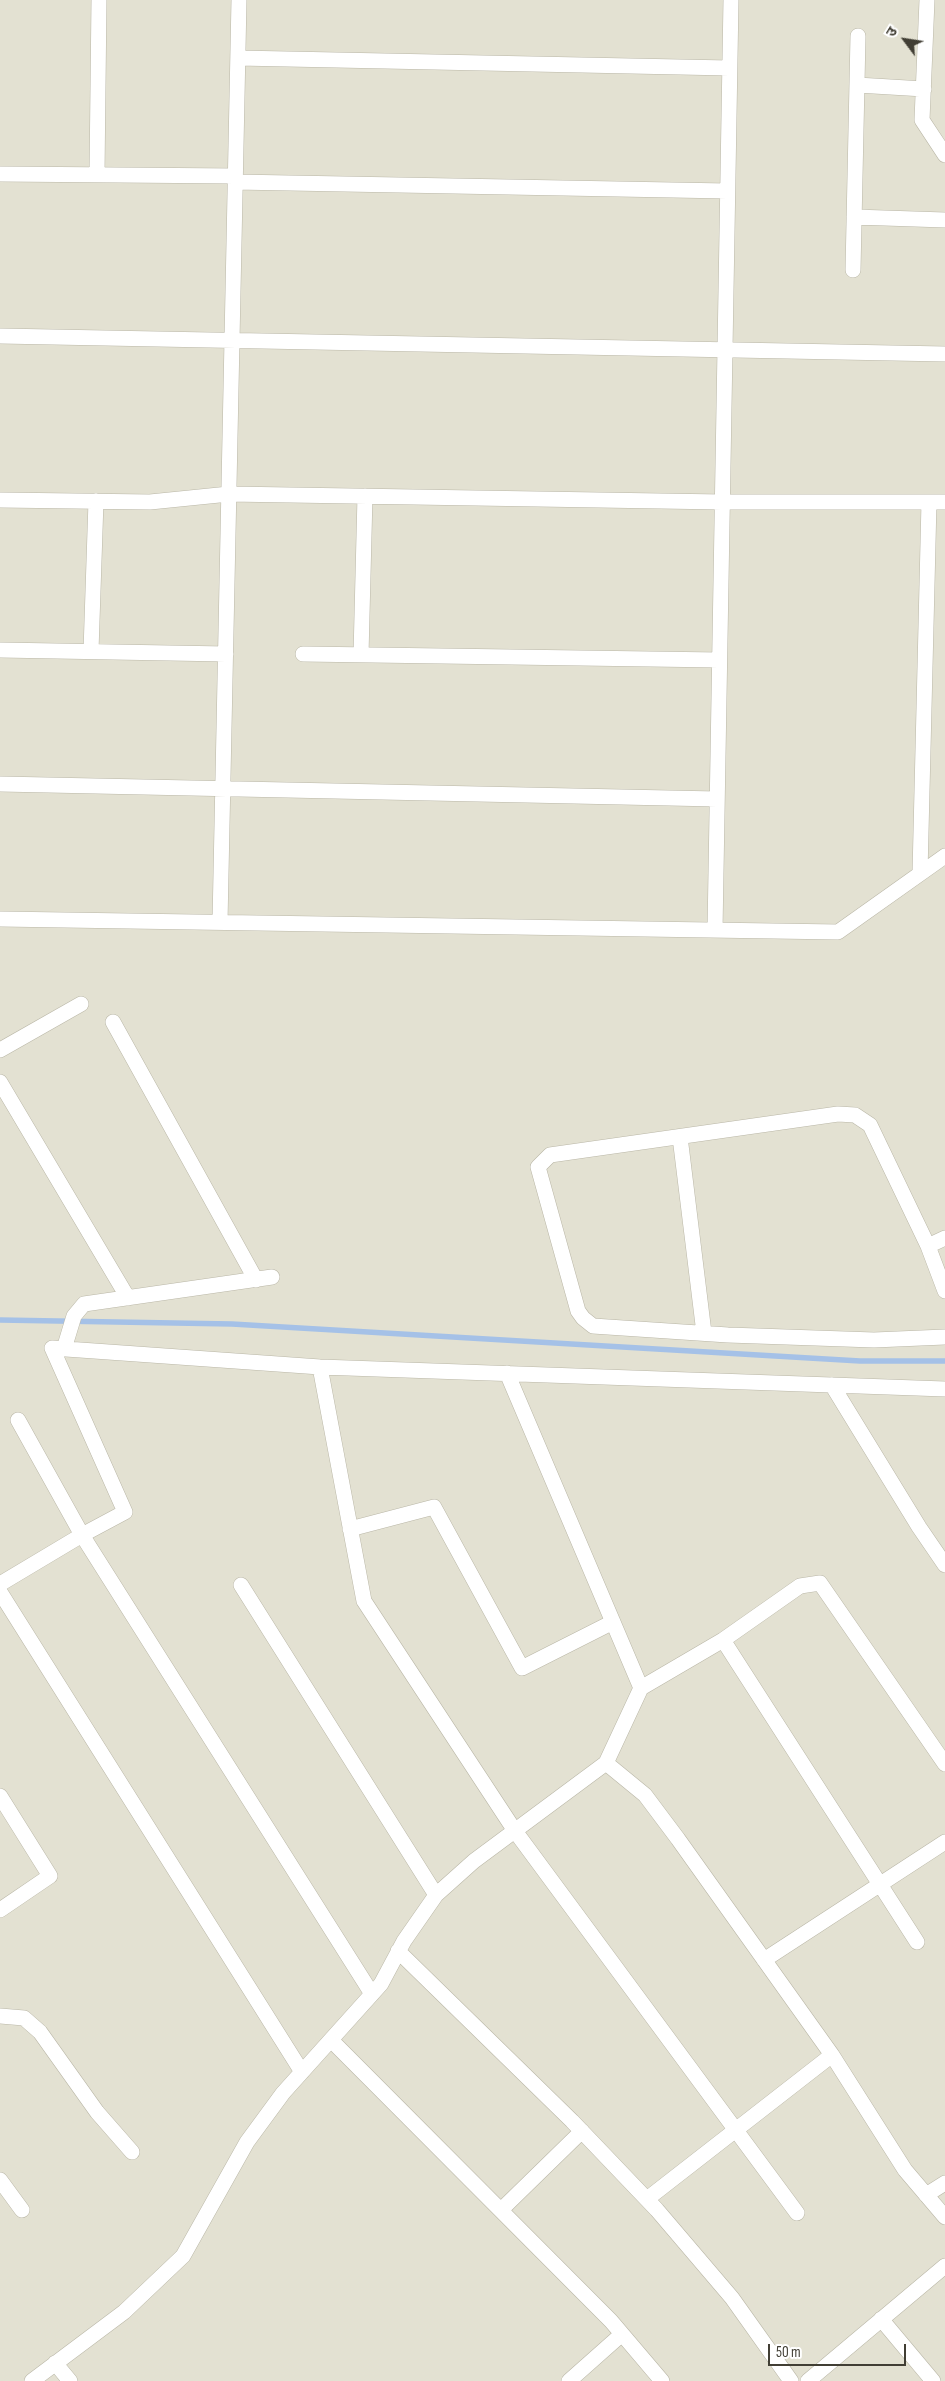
<!DOCTYPE html>
<html>
<head>
<meta charset="utf-8">
<style>
  body { margin:0 }
  #map { position:relative; width:945px; height:2381px; overflow:hidden; background:#f0eee4; font-family:"Sofia Sans Condensed","Noto Sans Devanagari",sans-serif }
  canvas { display:block }
  .north { position:absolute; left:880px; top:15px; width:50px; height:50px; -webkit-text-stroke:4px #fff; paint-order:stroke; rotate:301deg; font-size:14px; font-weight:700; line-height:20px; text-align:center; color:#413e34 }
  .north::after { content:''; display:block; margin:auto; width:18px; height:22px; background:#413e34; clip-path:polygon(50% 0,100% 100%,50% 72%,0 100%) }
  .scale { position:absolute; left:768px; top:2344px; width:138px; height:22px; box-sizing:border-box; border:2px solid #413e34; border-top:0; padding-left:6px; font-size:15px; line-height:18px; white-space:nowrap; color:#413e34; -webkit-text-stroke:4px #fff; paint-order:stroke }
</style>
</head>
<body>
<div id="map">
<canvas width="945" height="2381"></canvas>
<div class="north">उ</div>
<div class="scale">50 m</div>
</div>
<script>
const g = document.querySelector('canvas').getContext('2d');
g.lineJoin = 'round';
function paint(path, color) {
  g.fillStyle = color;
  g.fill(path, 'evenodd');
}
function toPath(rows) {
  const path = new Path2D();
  for (const r of rows) {
    path.moveTo(r[0], r[1]);
    for (let i = 2; i < r.length; i += 2) path.lineTo(r[i], r[i + 1]);
  }
  return path;
}
function stroke(path, color, width, dash) {
  g.strokeStyle = color;
  g.lineWidth = width;
  g.lineCap = dash ? 'butt' : 'round';
  g.setLineDash(dash || []);
  g.stroke(path);
}
paint(toPath([
  [0,0,945,0,945,2381,0,2381]
]), '#e3e1d2');
stroke(toPath([
  [0,1320,232,1324,860,1361,945,1361]
]), '#a5c1e7', 5.5);
const street = toPath([
  [927,0,922,120,945,155],
  [238,58,729,68],
  [857,85,924,89],
  [0,174,235,176],
  [97,174,99,0],
  [235,182,727,191],
  [854,217,945,220],
  [853,270,858,36],
  [0,336,945,354],
  [0,500,150,502,229,494,722,502,945,502],
  [0,650,226,654],
  [91,651,96,501],
  [303,654,719,660],
  [361,655,365,496],
  [0,784,717,799],
  [920,873,929,502],
  [0,919,838,932,945,856],
  [220,922,239,0],
  [715,930,731,0],
  [113,1022,256,1280],
  [0,1050,81,1004],
  [0,1082,128,1298],
  [680,1137,704,1333],
  [928,1246,945,1238],
  [945,1291,928,1246,870,1125,855,1115,838,1114,550,1155,538,1167,578,1311,583,1318,593,1326,728,1335,874,1340,945,1337],
  [64,1349,74,1316,84,1304,272,1277],
  [320,1367,364,1601,515,1831,797,2213],
  [507,1373,641,1688],
  [832,1385,919,1527,945,1565],
  [18,1420,82,1535,372,1994],
  [350,1529,434,1507,522,1668,613,1622],
  [0,1584,82,1535,125,1512,52,1348,320,1367,945,1389],
  [241,1585,436,1895],
  [0,1592,302,2072],
  [606,1763,641,1688,723,1640],
  [0,1796,50,1876,0,1910],
  [917,1942,723,1640,800,1586,820,1583,945,1764],
  [398,1951,572,2121,657,2210,732,2298,791,2381],
  [764,1960,945,1842],
  [0,2016,24,2018,40,2032,97,2112,132,2152],
  [331,2040,611,2321,662,2381],
  [0,2180,22,2210],
  [926,2195,945,2183],
  [647,2199,832,2055],
  [501,2210,582,2131],
  [881,2319,933,2381],
  [55,2363,70,2381],
  [32,2381,124,2312,183,2256,247,2142,283,2093,381,1984,404,1941,436,1895,474,1861,606,1763,645,1795,678,1839,832,2055,905,2170,945,2217],
  [569,2381,622,2334],
  [808,2381,945,2266]
]);
stroke(street, '#bab7a7', 16);
stroke(street, '#fff', 15);
</script>
</body>
</html>
